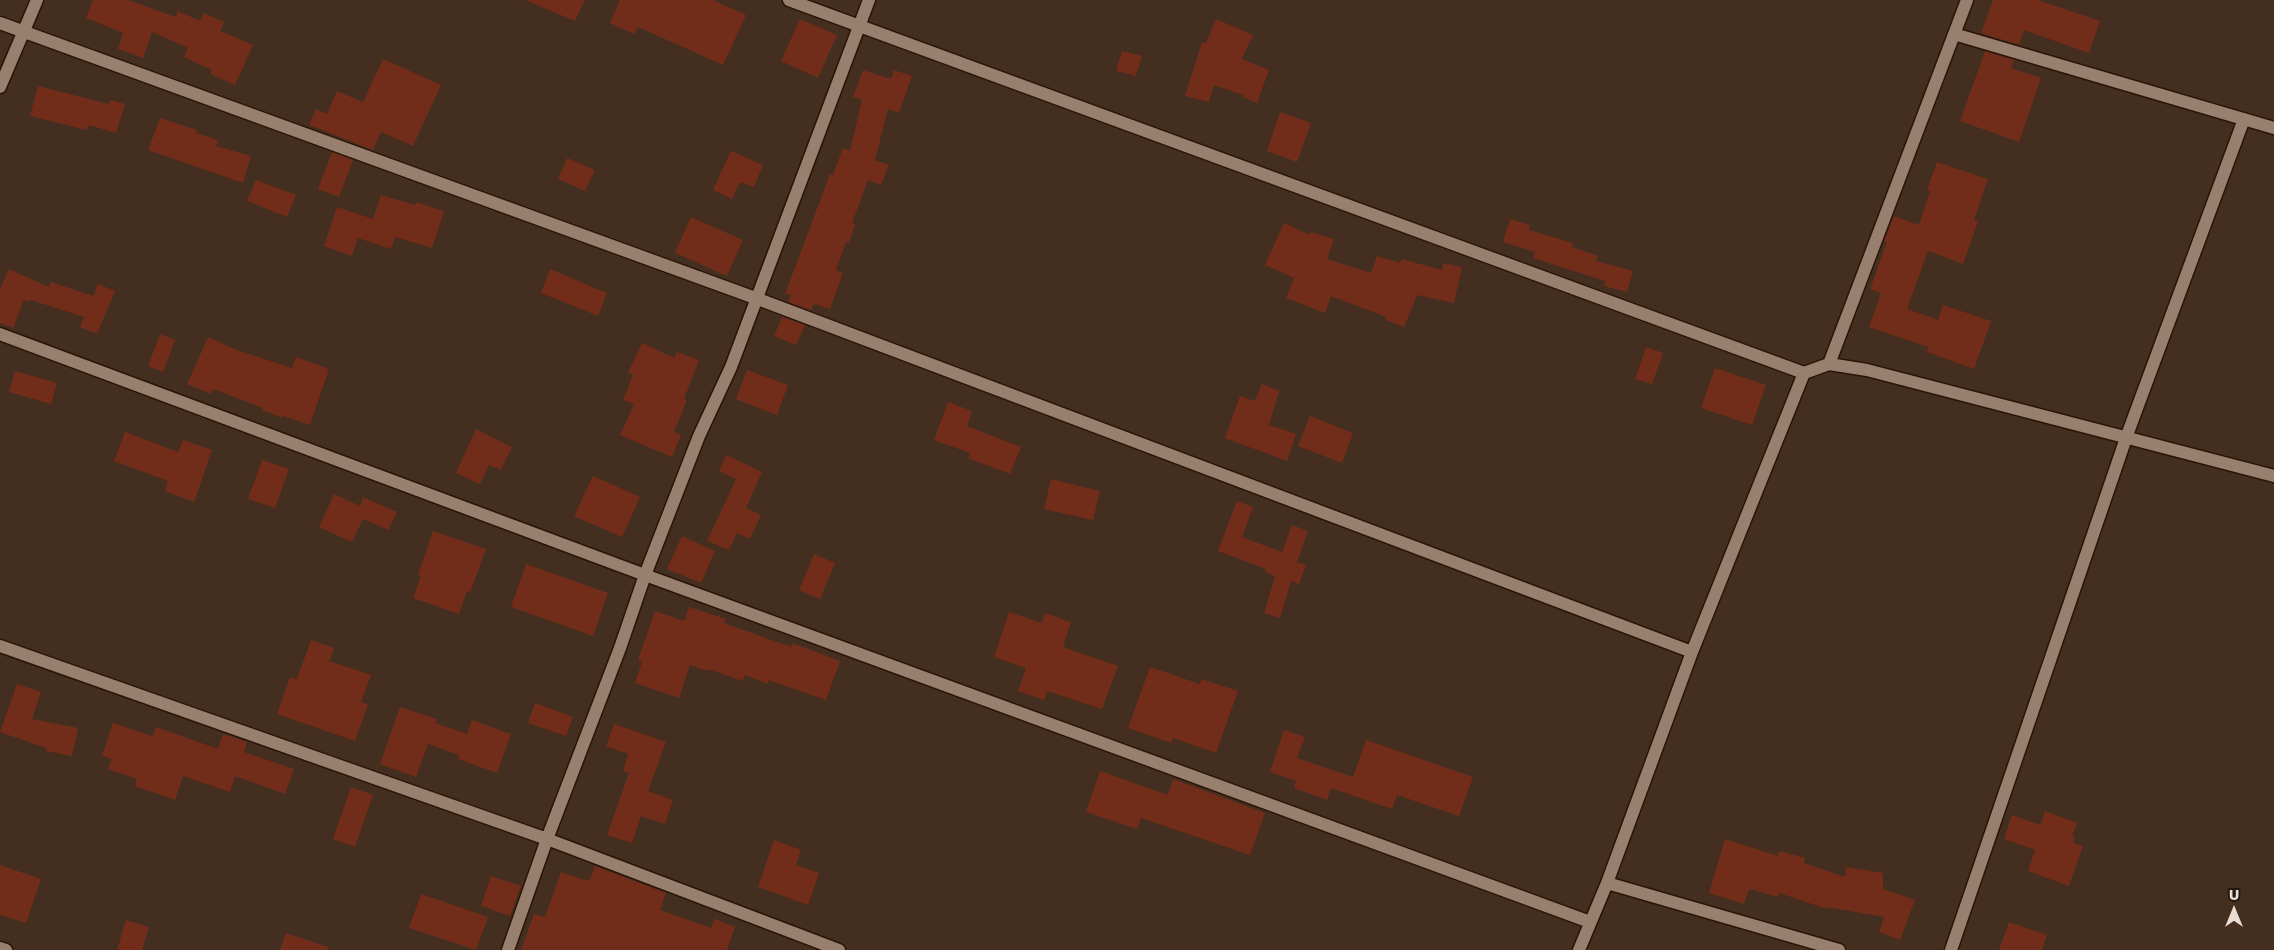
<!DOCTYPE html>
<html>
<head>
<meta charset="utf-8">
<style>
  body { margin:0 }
  #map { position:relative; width:2274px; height:950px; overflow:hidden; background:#442e1f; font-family:"Golos Text",sans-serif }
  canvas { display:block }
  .north { position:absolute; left:2209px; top:885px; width:50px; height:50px; -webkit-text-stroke:4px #231912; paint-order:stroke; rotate:0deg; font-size:14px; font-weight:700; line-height:20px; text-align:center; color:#ebddd4 }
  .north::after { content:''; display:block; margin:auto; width:18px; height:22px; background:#ebddd4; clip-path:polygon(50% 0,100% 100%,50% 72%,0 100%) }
</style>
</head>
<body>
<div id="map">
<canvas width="2274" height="950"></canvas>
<div class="north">U</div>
</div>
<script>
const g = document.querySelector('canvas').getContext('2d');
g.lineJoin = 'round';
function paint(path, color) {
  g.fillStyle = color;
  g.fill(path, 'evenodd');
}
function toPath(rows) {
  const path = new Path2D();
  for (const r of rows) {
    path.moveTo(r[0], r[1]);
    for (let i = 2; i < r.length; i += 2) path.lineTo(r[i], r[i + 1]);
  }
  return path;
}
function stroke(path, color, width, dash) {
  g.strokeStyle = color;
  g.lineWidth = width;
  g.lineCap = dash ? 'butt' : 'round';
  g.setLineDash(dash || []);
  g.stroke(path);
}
paint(toPath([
  [93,0,128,0,176,17,178,11,200,21,204,13,224,22,220,31,253,45,235,85,210,74,212,70,184,57,188,48,152,32,143,58,118,49,123,33,86,18],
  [525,0,585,0,575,21],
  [620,0,713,0,746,15,723,65,638,27,634,34,610,23],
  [1993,0,2038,0,2100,21,2089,53,2024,30,2019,45,1981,33],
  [800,19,837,35,818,78,781,61],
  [1216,19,1253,35,1242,59,1269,70,1257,103,1243,97,1243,95,1214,85,1209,102,1185,96,1202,42,1206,43],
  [1122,51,1142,56,1136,76,1116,71],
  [1985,51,2014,60,2011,68,2041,78,2019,142,1960,121],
  [383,59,441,85,413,146,381,132,373,150,309,125,316,109,327,114,337,91,363,102],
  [863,70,891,79,894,70,912,76,899,113,888,109,875,160,889,165,881,185,868,180,852,223,855,224,849,243,846,242,836,270,843,273,830,309,814,304,811,310,788,302,791,295,785,294,830,174,833,175,843,148,850,151,862,100,853,97],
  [38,86,109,104,110,100,125,104,116,133,89,125,87,130,30,116],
  [1280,112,1311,123,1297,162,1267,151],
  [160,118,197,130,196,133,218,140,216,146,251,156,243,183,148,150],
  [731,151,763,165,754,187,740,182,732,199,713,190],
  [332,152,353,160,339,197,318,189],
  [567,158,595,170,585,191,558,179],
  [1937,162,1988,179,1974,220,1978,222,1963,264,1928,251,1907,309,1938,320,1943,305,1991,321,1974,369,1927,352,1928,347,1869,327,1881,293,1870,289,1887,242,1884,241,1894,216,1919,225,1930,191,1927,190],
  [256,180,296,195,287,217,247,201],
  [381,195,415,205,416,202,444,211,432,248,395,237,391,249,358,238,352,256,324,246,337,207,373,219],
  [691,217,743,240,727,276,675,253],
  [1510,219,1530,225,1529,230,1573,243,1572,247,1598,256,1596,261,1633,271,1627,292,1604,286,1605,281,1533,258,1535,252,1503,242],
  [1284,223,1310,235,1311,232,1334,239,1327,259,1371,273,1377,256,1400,263,1402,259,1442,270,1443,263,1462,267,1454,303,1417,295,1404,327,1385,320,1386,317,1331,296,1325,313,1286,298,1294,278,1265,265],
  [9,269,49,287,51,282,93,296,98,284,115,291,97,334,80,327,84,317,31,300,30,302,24,300,13,328,0,323,0,289],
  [550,269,607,293,598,316,541,293],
  [782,317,805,325,796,345,774,336],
  [160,334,175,340,163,372,148,366],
  [208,337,237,350,292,368,296,357,329,369,310,425,283,416,282,418,262,410,263,408,213,389,211,394,187,384],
  [642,343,674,358,677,352,699,360,684,399,687,400,674,432,681,435,672,457,620,435,634,404,623,400,633,375,628,373],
  [1646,347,1663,353,1652,384,1635,379],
  [1715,368,1766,385,1752,425,1701,408],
  [747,370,788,385,777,415,736,399],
  [15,371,57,383,51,404,9,392],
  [1262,384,1279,391,1269,425,1296,434,1287,461,1225,438,1240,396,1255,401],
  [948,402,972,411,967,426,1021,447,1010,474,968,458,970,453,934,440],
  [1310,416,1353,433,1342,463,1298,446],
  [476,429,512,447,501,470,489,465,480,484,456,473],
  [125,432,178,452,183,440,212,450,194,502,165,491,168,481,114,461],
  [726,455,762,472,746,508,761,515,750,539,737,533,729,550,707,541,736,479,719,471],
  [262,460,289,469,275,508,248,499],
  [593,476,640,497,622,537,574,516],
  [1051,479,1100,491,1093,520,1044,509],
  [334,494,360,506,363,497,397,512,388,530,363,519,352,542,319,527],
  [1237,501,1253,507,1242,537,1282,552,1292,525,1308,531,1297,562,1306,565,1299,584,1291,581,1280,618,1264,613,1275,576,1265,572,1266,569,1218,551],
  [433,531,486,549,470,593,467,591,459,614,413,598,421,576,418,575],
  [682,536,715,551,701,583,667,569],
  [814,554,835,563,820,599,799,590],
  [526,564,608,593,593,636,511,607],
  [689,607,726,619,724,623,791,647,792,643,840,661,826,700,769,680,768,684,745,675,743,681,708,669,707,671,690,665,679,698,635,683,642,662,638,660,655,611,684,621],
  [1009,612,1042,623,1045,613,1071,622,1063,647,1118,666,1102,709,1047,691,1044,700,1018,691,1026,668,994,657],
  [311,640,334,648,329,661,371,675,361,702,368,704,355,741,277,714,290,677,297,679],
  [1150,667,1200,684,1201,679,1238,691,1216,753,1173,738,1171,743,1128,728],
  [17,684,41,692,32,719,78,728,72,756,46,751,46,748,0,732],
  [535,703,573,717,566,736,528,723],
  [400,707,437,719,435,723,467,734,472,720,511,734,497,773,458,759,459,755,428,744,416,777,380,764],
  [113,723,152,736,156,727,218,749,223,734,247,742,244,752,294,769,285,794,235,776,230,792,183,776,175,800,135,786,137,779,108,769,112,759,102,756],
  [614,724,666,742,648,791,673,800,665,824,641,816,632,843,607,835,629,773,623,771,628,754,606,746],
  [1284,730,1305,737,1297,758,1353,777,1366,740,1473,777,1459,816,1397,795,1392,809,1331,788,1327,800,1294,788,1296,781,1270,772],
  [1100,771,1168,795,1173,779,1265,813,1250,855,1141,818,1137,829,1086,812],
  [351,787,373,795,355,847,333,839],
  [2045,811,2077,823,2072,836,2075,837,2073,843,2083,846,2069,886,2028,871,2035,850,2004,839,2012,815,2040,825],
  [1725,839,1778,856,1779,851,1805,858,1804,863,1845,877,1846,867,1883,873,1883,889,1915,900,1900,940,1879,932,1884,917,1827,907,1827,909,1779,893,1778,897,1749,889,1744,904,1709,893],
  [774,840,801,850,796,865,819,873,808,905,758,887],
  [0,865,41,879,26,923,0,915],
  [595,866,666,893,660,910,711,928,715,919,735,927,727,950,521,950,534,914,545,917,561,872,589,881],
  [491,876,521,886,510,916,481,906],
  [421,894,488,917,476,950,409,928],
  [126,920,149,927,142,950,117,950],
  [2009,922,2047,935,2042,950,1999,950],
  [286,933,328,947,328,950,280,950]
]), '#722d1a');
const street = toPath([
  [789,0,1804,373],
  [0,23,758,299,1692,652],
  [1954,34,2274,128],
  [0,87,37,0],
  [0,334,645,575,1590,922],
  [1829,364,1867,370,2274,476],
  [0,646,547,839,839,950],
  [1607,883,1839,950],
  [0,948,6,950],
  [508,950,547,839,620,648,645,575,699,436,731,367,869,0],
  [1579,950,1607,883,1692,652,1804,373,1829,364,1967,0],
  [1951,950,2126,438,2244,119]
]);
stroke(street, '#291507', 15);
stroke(street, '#997f6e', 12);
</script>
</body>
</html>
